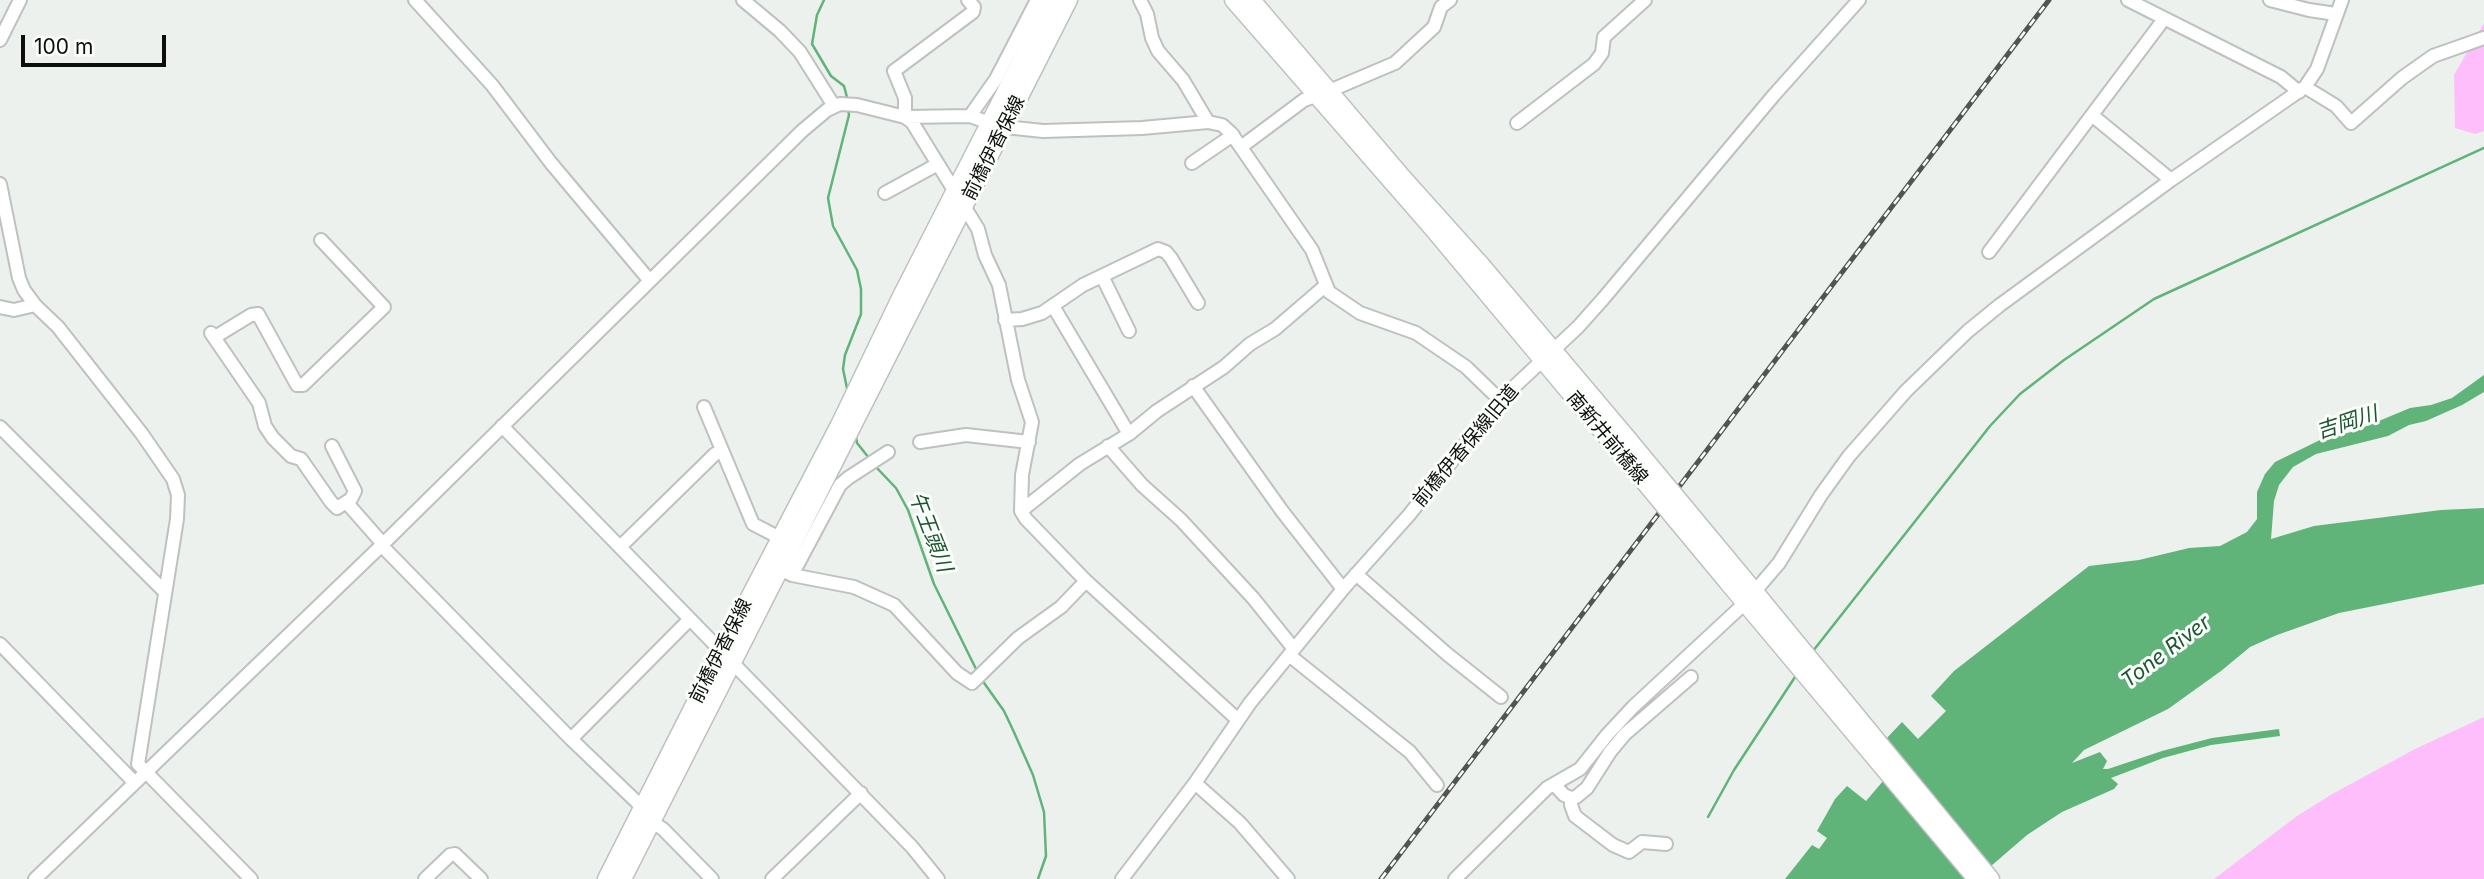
<!DOCTYPE html>
<html>
<head>
<meta charset="utf-8">
<style>
  body { margin:0 }
  #map { position:relative; width:2484px; height:879px; overflow:hidden; background:#edf1ee; font-family:Inter,sans-serif }
  canvas { display:block }
  .scale { position:absolute; left:21px; top:35px; width:145px; height:32px; box-sizing:border-box; border:4px solid #0d0e0d; border-top:0; padding-left:9px; font-size:21px; line-height:24px; white-space:nowrap; color:#0d0e0d; -webkit-text-stroke:5px #fbfefb; paint-order:stroke }
</style>
</head>
<body>
<div id="map">
<canvas width="2484" height="879"></canvas>
<div class="scale">100 m</div>
</div>
<script>
const g = document.querySelector('canvas').getContext('2d');
g.lineJoin = 'round';
function paint(path, color) {
  g.fillStyle = color;
  g.fill(path, 'evenodd');
}
function toPath(rows) {
  const path = new Path2D();
  for (const r of rows) {
    path.moveTo(r[0], r[1]);
    for (let i = 2; i < r.length; i += 2) path.lineTo(r[i], r[i + 1]);
  }
  return path;
}
function stroke(path, color, width, dash) {
  g.strokeStyle = color;
  g.lineWidth = width;
  g.lineCap = dash ? 'butt' : 'round';
  g.setLineDash(dash || []);
  g.stroke(path);
}
function label(font, color, halo, rows, align = 'center') {
  g.font = font + ' Inter,"Noto Sans JP",sans-serif';
  g.lineWidth = 6;
  g.setLineDash([]);
  g.textBaseline = 'middle';
  g.strokeStyle = halo;
  g.fillStyle = color;
  for (const [text, x, y, turn = 0] of rows) {
    g.save();
    g.translate(x, y);
    g.rotate((+turn || 0) * Math.PI / 180);
    g.textAlign = isNaN(turn) ? turn : align;
    if (halo) g.strokeText(text, 0, 0);
    g.fillText(text, 0, 0);
    g.restore();
  }
}
paint(toPath([
  [2484,23,2484,131,2475,134,2455,128,2454,75],
  [2484,717,2484,879,2214,879,2297,816,2334,793,2415,749]
]), '#febdfb');
paint(toPath([
  [2484,375,2484,392,2462,405,2426,421,2409,425,2388,436,2316,454,2293,467,2279,485,2274,501,2271,539,2314,526,2441,510,2484,508,2484,584,2339,613,2277,635,2250,647,2221,671,2168,709,2084,750,2072,763,2100,752,2107,761,2103,769,2108,769,2162,751,2212,738,2279,729,2280,736,2211,745,2163,758,2111,778,2118,784,2114,789,2062,812,2027,835,1976,879,1785,879,1812,845,1819,849,1827,838,1817,831,1835,799,1847,786,1866,801,1889,774,1870,756,1902,722,1918,739,1946,711,1931,696,1954,671,2089,566,2139,560,2189,548,2220,546,2247,532,2257,519,2257,492,2265,474,2275,462,2320,440,2355,431,2410,408,2431,405,2452,398]
]), '#60b379');
stroke(toPath([
  [824,0,817,15,812,44,831,76,844,86,848,101],
  [848,393,843,369,845,355,861,314,861,289,857,270,833,226,828,198,849,115,848,108],
  [856,437,857,443,869,458],
  [875,466,896,488,908,510,934,584,977,671],
  [1813,651,1990,426,2020,394,2064,360,2154,299,2484,148],
  [982,680,1004,711,1013,730,1033,775,1044,812,1046,856,1038,879],
  [1708,817,1734,770,1797,674]
]), '#60b379', 2.5);
const minor = toPath([
  [415,0,492,85,551,163,650,281],
  [743,0,780,31,800,52,834,106],
  [968,0,974,7,973,12,894,71,905,98,905,117,912,122,978,229,985,255,999,285,1018,380,1032,422,1022,475,1021,511,1026,519,1086,581,1238,720],
  [1140,0,1147,14,1152,38,1158,51,1183,80,1208,122],
  [2128,0,2281,77,2299,92],
  [2270,0,2309,10,2336,14],
  [0,40,20,0],
  [2305,87,2336,106,2351,123,2402,78,2433,56,2484,38],
  [970,116,996,79,1037,0],
  [2093,116,2171,180],
  [1517,123,1594,64,1602,53,1604,37,1645,0],
  [1005,127,1043,131,1142,128,1208,122,1222,125,1231,133,1312,250,1329,292,1360,313,1416,333,1466,367,1500,400],
  [1241,147,1304,100,1329,91,1395,63,1434,27,1441,7,1450,0],
  [1192,163,1233,135],
  [0,184,19,278,24,290,35,305,58,327,142,434,173,479,178,495,177,519,138,764,251,879],
  [885,193,938,164],
  [1989,252,2164,19],
  [1102,276,1129,331],
  [1053,306,1129,434],
  [0,307,14,310,35,305],
  [1005,320,1022,319,1042,313,1083,285,1158,249,1166,252,1171,258,1198,303],
  [211,333,259,403,265,426,273,438,291,456,301,459,331,502,337,508,351,499,355,491,332,446],
  [215,337,251,315,258,314,297,385,303,385,384,307,321,240],
  [1193,386,1282,511,1343,589],
  [704,407,753,524,780,538],
  [502,426,912,847,938,879],
  [0,427,165,592],
  [920,442,966,435,1029,442],
  [1108,446,1142,485,1181,520,1253,598,1294,649],
  [347,503,383,544],
  [1021,511,1080,464,1129,434,1157,411,1224,367,1250,344,1275,329,1325,286],
  [381,545,571,739,642,807],
  [620,547,715,454,722,451],
  [780,569,792,575,854,587,894,605,957,673,972,683,1018,638,1061,607,1086,581],
  [1356,574,1447,654,1501,697],
  [792,575,840,485,848,478,888,452],
  [0,644,134,782],
  [1289,655,1410,752,1437,785],
  [571,739,690,619],
  [1195,783,1240,823,1288,879],
  [1554,784,1564,795,1571,798,1576,797,1587,788,1610,752,1625,734,1691,677],
  [1571,798,1571,805,1575,816,1613,845,1629,852,1642,842,1666,844],
  [652,822,663,829,712,879],
  [35,879,383,544,802,131,827,110,840,104,857,105,905,117,970,116,990,123],
  [425,879,450,855,455,854,481,879],
  [772,879,861,793],
  [1122,879,1195,783,1250,703,1343,589,1409,515,1500,400,1578,327,1603,299,1774,95,1859,0],
  [1455,879,1547,788,1580,769,1607,735,1633,707,1744,604,1779,563,1821,495,1849,456,1906,391,1968,331,2000,305,2171,180,2305,87,2317,69,2342,0]
]);
const major = toPath([
  [1233,0,1431,227,1619,452],
  [1252,0,1400,174,1479,262,1631,442],
  [1739,572,1991,879],
  [1727,582,1976,879],
  [606,879,721,651,839,425,900,298,1052,0],
  [623,879,1069,0]
]);
stroke(minor, '#bec1bf', 16);
stroke(major, '#bec1bf', 19);
stroke(minor, '#fff', 12);
stroke(major, '#fff', 16);
const rail = toPath([
  [1381,879,2049,0]
]);
stroke(rail, '#525452', 5);
stroke(rail, '#fbfefb', 2.5, [8]);
const majorBridge = toPath([
  [1631,442,1739,572],
  [1619,452,1727,582]
]);
stroke(majorBridge, '#bec1bf', 19, []);
stroke(majorBridge, '#fff', 16);
label('19px', '#0d0e0d', '#fbfefb', [
  ["前橋伊香保線",994,148,-63],
  ["南新井前橋線",1607,438,50],
  ["前橋伊香保線旧道",1466,446,-50],
  ["前橋伊香保線",721,651,-63]
]);
label('italic 21px', '#1c5731', '#fbfefb', [
  ["吉岡川",2347,423,-18],
  ["午王頭川",930,532,69],
  ["Tone River",2166,652,-37]
]);
</script>
</body>
</html>
